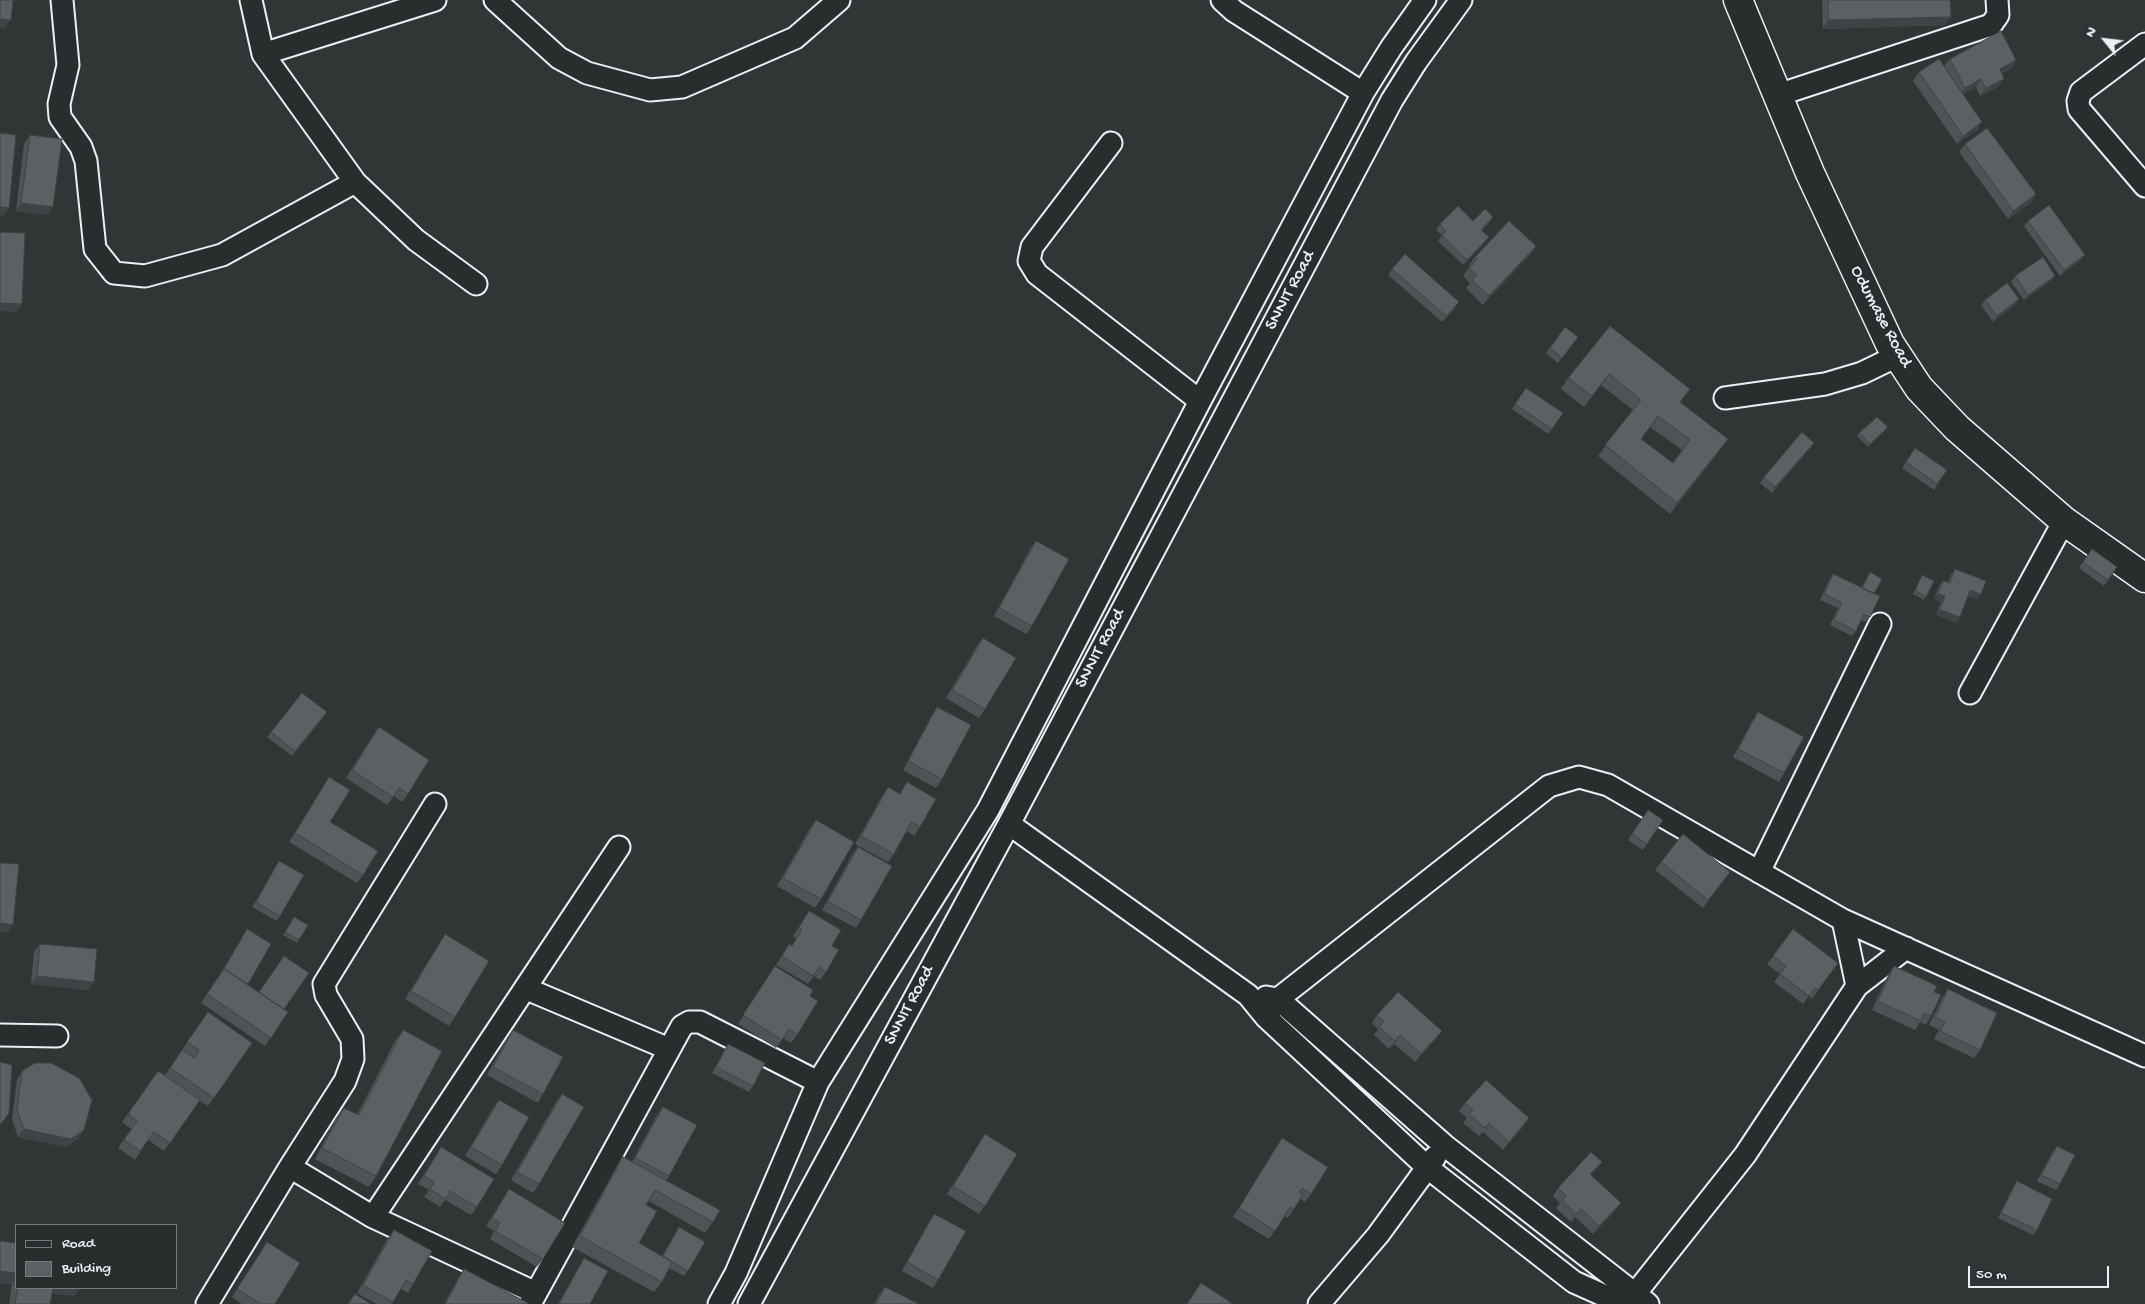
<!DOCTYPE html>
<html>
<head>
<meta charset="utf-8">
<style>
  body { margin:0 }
  #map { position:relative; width:2145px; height:1304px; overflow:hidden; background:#323536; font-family:"Gochi Hand",sans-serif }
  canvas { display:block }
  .legend { position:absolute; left:15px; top:1224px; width:162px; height:65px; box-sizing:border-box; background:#2a2d2e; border:1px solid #767b7f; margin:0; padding:6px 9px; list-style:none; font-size:15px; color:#e8f1f8 }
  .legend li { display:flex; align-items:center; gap:10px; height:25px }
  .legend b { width:25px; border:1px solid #767b7f }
  .north { position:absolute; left:2080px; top:15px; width:50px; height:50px; -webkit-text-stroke:4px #2a2d2e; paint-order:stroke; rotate:299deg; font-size:14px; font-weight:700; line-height:20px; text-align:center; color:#e8f1f8 }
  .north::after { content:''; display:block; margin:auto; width:18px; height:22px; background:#e8f1f8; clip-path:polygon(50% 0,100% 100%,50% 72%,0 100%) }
  .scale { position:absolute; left:1968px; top:1266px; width:141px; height:22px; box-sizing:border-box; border:2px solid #e8f1f8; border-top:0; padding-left:6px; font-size:15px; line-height:18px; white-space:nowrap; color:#e8f1f8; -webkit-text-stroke:4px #2a2d2e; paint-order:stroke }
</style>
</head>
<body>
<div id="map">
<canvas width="2145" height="1304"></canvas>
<ul class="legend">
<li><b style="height:6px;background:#2a2d2e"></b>Road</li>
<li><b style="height:14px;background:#5c6063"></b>Building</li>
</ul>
<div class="north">N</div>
<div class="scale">50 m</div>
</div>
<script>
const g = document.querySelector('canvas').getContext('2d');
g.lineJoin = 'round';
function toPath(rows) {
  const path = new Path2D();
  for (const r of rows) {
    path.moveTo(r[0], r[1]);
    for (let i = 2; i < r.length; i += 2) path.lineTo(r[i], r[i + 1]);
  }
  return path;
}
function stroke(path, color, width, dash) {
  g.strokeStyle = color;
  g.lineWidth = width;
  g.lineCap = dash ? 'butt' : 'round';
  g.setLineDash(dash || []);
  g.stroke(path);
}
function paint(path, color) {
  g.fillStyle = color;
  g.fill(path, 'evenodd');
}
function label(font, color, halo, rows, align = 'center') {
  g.font = font + ' "Gochi Hand",sans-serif';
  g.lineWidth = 4.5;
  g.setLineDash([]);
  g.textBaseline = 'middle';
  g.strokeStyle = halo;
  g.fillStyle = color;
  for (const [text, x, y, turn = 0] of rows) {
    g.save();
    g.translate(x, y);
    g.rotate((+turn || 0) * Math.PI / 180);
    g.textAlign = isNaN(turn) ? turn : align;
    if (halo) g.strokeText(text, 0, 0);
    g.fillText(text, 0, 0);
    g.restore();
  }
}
const minor = toPath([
  [62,0,68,65,59,104,60,117,81,147,86,161,95,249,114,273,145,276,222,255,355,182],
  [251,0,263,54,435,0],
  [495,0,559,58,587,73,650,90,682,87,795,38,839,0],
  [1222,0,1234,11,1363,93],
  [2145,44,2081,92,2078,101,2079,109,2145,186],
  [263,54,355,182,416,240,476,284],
  [1778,95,1991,25,1998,15,1997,0],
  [1111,143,1032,247,1029,261,1037,274,1200,401],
  [1725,398,1825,384,1862,373,1897,356],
  [1970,693,2064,521],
  [1009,824,1248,995,1266,1017,1428,1168,1574,1282,1623,1304],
  [1759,872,1880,624],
  [1843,920,1857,986],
  [527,989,669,1049],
  [1266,997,1278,999,1444,1145,1648,1304],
  [1266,1017,1278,999,1549,786,1579,777,1608,785,1843,920,2145,1056],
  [0,1035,57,1036],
  [290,1167,345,1081,353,1059,352,1039,326,995,324,984,435,804],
  [373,1217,619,847],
  [207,1304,290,1167,373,1217,536,1293],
  [530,1304,682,1026,689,1022,700,1022,818,1082],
  [719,1304,736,1273,818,1082,988,810,1200,401,1363,93,1391,48,1425,0],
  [749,1304,1009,824,1392,100,1416,62,1461,0],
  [1319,1304,1378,1235,1435,1157],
  [1627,1304,1745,1155,1857,986,1906,948]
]);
const major = toPath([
  [1738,0,1810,173,1890,344,1919,388,1957,428,2064,521,2145,578]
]);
stroke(minor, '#e8f1f8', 25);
stroke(major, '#e8f1f8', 31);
stroke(minor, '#2a2d2e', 21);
stroke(major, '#2a2d2e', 28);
paint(toPath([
  [1822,0,1950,0,1945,25,1823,29],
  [1950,59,2016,60,2011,69,2002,73,1998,87,1980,96,1976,87,1963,94,1977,130,1957,144,1913,81,1919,72,1944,66],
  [30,135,48,215,16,211,24,144],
  [1965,144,2036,194,2030,203,2008,219,1959,152],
  [1493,217,1489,223,1482,230,1485,243,1463,265,1438,241,1442,235,1436,230,1440,224,1473,221],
  [2028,221,2085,255,2081,260,2060,276,2024,226],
  [1536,246,1530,255,1483,305,1466,288,1470,283,1463,276,1470,266,1469,265,1475,257],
  [1392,269,1455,308,1442,322,1388,275],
  [2015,276,2055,276,2051,281,2024,300,2011,282],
  [1985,300,2015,305,1993,322,1981,305],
  [1610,326,1680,402,1720,450,1670,514,1598,456,1633,410,1601,385,1584,407,1561,389,1568,378],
  [1650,427,1682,450,1673,463,1641,440],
  [1565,327,1574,343,1558,363,1546,353],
  [1526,388,1563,413,1548,434,1512,409],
  [1888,427,1868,447,1857,436,1859,433],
  [1810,448,1772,493,1760,483,1764,477],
  [1915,448,1947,470,1934,490,1902,468],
  [1036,541,1032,626,1026,634,994,616,1030,549],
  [2092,549,2117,567,2104,586,2079,568],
  [1955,569,1981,594,1977,599,1968,596,1960,617,1956,623,1936,615,1941,602,1934,599,1939,586,1943,581,1948,583,1951,575],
  [1870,572,1874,594,1870,617,1866,622,1861,620,1856,631,1852,636,1830,625,1838,608,1820,600,1829,580,1833,574,1862,588],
  [1922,575,1926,597,1924,600,1913,594],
  [983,638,985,709,979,718,946,698,977,646],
  [937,707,942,779,936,788,903,770,932,715],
  [1758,712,1784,773,1779,782,1733,757,1752,721],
  [323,718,292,756,267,737,271,732],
  [373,735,408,794,402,802,394,796,387,805,346,778],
  [329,777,330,822,363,875,357,883,289,842],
  [907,782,920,827,914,836,907,831,894,854,888,862,855,844,882,796,888,787,899,794],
  [1648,810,1663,820,1643,850,1628,840],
  [816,820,821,899,815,908,777,886,810,828],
  [858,847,861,920,856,928,822,910,852,855],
  [279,861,280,916,277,921,252,907],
  [1661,862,1730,872,1703,908,1655,870],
  [809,911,832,946,826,972,820,980,814,976,808,984,776,965,789,944,792,946,796,938,793,936],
  [294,917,299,940,297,943,283,935],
  [247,929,271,944,247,985,288,1012,265,1046,201,1003,220,974],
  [445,934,455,1017,449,1026,405,999],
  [40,944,88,990,31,984,34,952],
  [1773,956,1838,963,1812,999,1809,996,1803,1004,1774,982,1780,974,1767,964],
  [775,966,810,996,797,1035,791,1043,783,1038,776,1048,738,1024],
  [1894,966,1931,1016,1926,1025,1920,1022,1915,1030,1872,1010,1888,975],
  [1948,989,1980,1050,1974,1058,1934,1039,1939,1030,1929,1025,1942,998],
  [208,1012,252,1043,208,1106,199,1100,164,1151,148,1140,135,1160,118,1148,131,1129,122,1122,158,1071,165,1075],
  [1377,1015,1442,1031,1436,1039,1415,1062,1394,1044,1389,1049,1374,1035,1378,1029,1372,1023],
  [403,1030,376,1176,369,1187,315,1159,336,1118,344,1108,357,1115,395,1041],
  [513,1030,543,1094,538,1103,487,1075,507,1038],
  [728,1044,753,1086,749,1092,712,1073,725,1049],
  [22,1071,78,1139,65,1147,18,1137,12,1119,17,1080],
  [562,1094,539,1184,533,1193,511,1180,556,1102],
  [499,1100,502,1165,496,1174,465,1156,493,1108],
  [1465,1103,1524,1126,1503,1150,1483,1132,1479,1136,1463,1123,1467,1118,1459,1111],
  [663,1107,669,1176,666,1181,713,1222,705,1233,649,1201,646,1205,639,1243,662,1256,679,1227,688,1271,684,1276,669,1268,662,1282,654,1292,572,1247,616,1168,623,1157,632,1162,657,1115],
  [985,1134,985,1206,979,1214,947,1194],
  [1282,1138,1311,1194,1305,1202,1300,1199,1288,1218,1284,1216,1269,1239,1233,1217],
  [2057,1146,2060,1184,2056,1190,2037,1181,2053,1151],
  [441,1147,477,1207,471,1215,445,1200,440,1207,424,1197,429,1190,418,1184],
  [1602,1162,1591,1175,1615,1211,1593,1234,1575,1217,1571,1222,1556,1208,1560,1203,1553,1196,1558,1188],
  [2017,1181,2037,1230,2033,1235,1998,1218,2013,1187],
  [509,1189,543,1259,537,1267,490,1239,494,1231,486,1226],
  [934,1214,938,1280,933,1288,902,1271,929,1222],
  [394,1230,413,1284,408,1293,401,1289,392,1304,376,1304,357,1293,388,1238],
  [0,1241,16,1243,16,1288,80,1288,74,1296,52,1293,50,1304,9,1304,12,1284,0,1283],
  [267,1242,275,1304,242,1304,232,1297],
  [584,1258,590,1304,558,1304,579,1267],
  [464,1269,528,1304,444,1304,459,1277],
  [885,1287,919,1304,874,1304,879,1295]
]), '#4f5355');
paint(toPath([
  [1951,17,1945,25,1823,29,1828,20],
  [0,19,11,20,5,28,0,28],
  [2016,60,2011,69,1994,77,2000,69],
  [1981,79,1976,87,1959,96,1965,88],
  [2004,79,1998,87,1980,96,1986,88],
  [1982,122,1977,130,1957,144,1963,136],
  [2036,194,2030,203,2008,219,2013,211],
  [21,203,53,207,48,215,16,211],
  [0,207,9,208,3,216,0,216],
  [1493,217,1489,223,1477,235,1481,230],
  [1489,237,1485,243,1463,265,1467,260],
  [1536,246,1530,255,1483,305,1489,296],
  [2085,255,2081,260,2060,276,2064,270],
  [2055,276,2051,281,2024,300,2028,295],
  [2019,299,2015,305,1993,322,1997,316],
  [0,303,22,304,16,312,0,311],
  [1609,374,1601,385,1584,407,1592,396],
  [1728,439,1720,450,1670,514,1677,503],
  [1814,443,1810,448,1772,493,1775,487],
  [1970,590,1981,594,1977,599,1966,595],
  [1938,594,1945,596,1941,602,1934,599],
  [1940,610,1960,617,1956,623,1936,615],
  [1730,872,1703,908,1708,900],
  [0,923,13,925,7,933,0,932],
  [37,976,94,982,88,990,31,984],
  [1442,1031,1436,1039,1415,1062,1421,1054],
  [1400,1035,1394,1044,1389,1049,1395,1041],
  [1529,1118,1524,1126,1503,1150,1509,1142],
  [24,1129,84,1130,78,1139,65,1147,18,1137],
  [1602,1162,1596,1170,1584,1183,1590,1174],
  [1621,1203,1615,1211,1593,1234,1599,1226],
  [0,1271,16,1273,16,1278,12,1284,0,1283],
  [49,1288,80,1288,74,1296,46,1292]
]), '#404345');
const building = toPath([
  [0,0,13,0,11,20,0,19,0,0],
  [1828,0,1950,0,1951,17,1828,20,1828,0],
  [2001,31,2016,60,2000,69,2004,79,1986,88,1981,79,1965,88,1950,59,2001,31],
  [1939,59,1982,122,1963,136,1919,72,1939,59],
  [1987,128,2036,194,2013,211,1965,144,1987,128],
  [0,133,16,135,9,208,0,207,0,133],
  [30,135,62,139,53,207,21,203,30,135],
  [2049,205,2085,255,2064,270,2028,221,2049,205],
  [1458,206,1473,221,1485,209,1493,217,1481,230,1489,237,1467,260,1442,235,1446,231,1440,224,1458,206],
  [1509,221,1536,246,1489,296,1472,280,1477,275,1469,268,1477,259,1475,257,1509,221],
  [0,232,25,233,22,304,0,303,0,232],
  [1405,254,1459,302,1446,316,1392,269,1405,254],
  [2043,257,2055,276,2028,295,2015,276,2043,257],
  [2007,283,2019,299,1997,316,1985,300,2007,283],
  [1610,326,1690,389,1680,402,1728,439,1677,503,1605,445,1641,400,1609,374,1592,396,1568,378,1610,326],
  [1658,416,1690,440,1673,463,1641,439,1658,416],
  [1565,327,1578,337,1562,358,1550,348,1565,327],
  [1526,388,1563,413,1552,429,1515,404,1526,388],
  [1877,417,1888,427,1870,444,1859,433,1877,417],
  [1802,432,1814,443,1775,487,1764,477,1802,432],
  [1915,448,1947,470,1937,484,1906,462,1915,448],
  [1036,541,1069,559,1032,626,999,608,1036,541],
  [2092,549,2117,567,2108,580,2083,562,2092,549],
  [1955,569,1986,581,1981,594,1970,590,1960,617,1940,610,1945,596,1938,594,1943,581,1950,583,1955,569],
  [1870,572,1882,579,1874,594,1862,588,1870,572],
  [1833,574,1880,596,1870,617,1864,614,1856,631,1834,620,1842,603,1824,594,1833,574],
  [1922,575,1934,581,1926,597,1915,591,1922,575],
  [983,638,1016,658,985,709,952,690,983,638],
  [302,693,327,712,295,751,271,732,302,693],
  [937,707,971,725,942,779,908,761,937,707],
  [1758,712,1804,737,1784,773,1738,749,1758,712],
  [379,727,429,760,408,794,399,788,393,797,352,770,379,727],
  [329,777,350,790,330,822,378,851,363,875,295,833,329,777],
  [907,782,936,799,920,827,911,822,894,854,861,836,888,787,900,794,907,782],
  [1648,810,1663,820,1647,844,1632,834,1648,810],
  [816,820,854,842,821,899,783,878,816,820],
  [1683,834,1730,872,1708,900,1661,862,1683,834],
  [858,847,892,866,861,920,828,901,858,847],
  [279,861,304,875,280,916,256,902,279,861],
  [0,863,19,864,13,925,0,923,0,863],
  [809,911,841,930,832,946,839,950,826,972,819,967,813,976,782,956,789,944,792,946,802,930,799,927,809,911],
  [294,917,308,925,299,940,285,932,294,917],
  [247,929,271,944,248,984,224,969,247,929],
  [1793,929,1838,963,1818,990,1815,988,1809,996,1780,974,1786,966,1773,956,1793,929],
  [445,934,489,961,455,1017,411,991,445,934],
  [40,944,97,949,94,982,37,976,40,944],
  [284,956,309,973,284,1009,259,992,284,956],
  [775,966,813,990,810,996,818,1001,797,1035,789,1029,782,1040,743,1015,775,966],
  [1894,966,1937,986,1934,992,1941,995,1931,1016,1924,1013,1921,1021,1878,1001,1894,966],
  [224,969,288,1012,271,1038,207,994,224,969],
  [1948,989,1997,1013,1980,1050,1940,1031,1945,1022,1935,1017,1948,989],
  [1398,992,1442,1031,1421,1054,1400,1035,1395,1041,1379,1027,1384,1021,1377,1015,1398,992],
  [208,1012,252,1043,214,1098,170,1068,182,1050,194,1058,199,1050,187,1042,208,1012],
  [403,1030,442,1051,376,1176,322,1148,344,1108,359,1115,403,1030],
  [513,1030,563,1057,543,1094,493,1067,513,1030],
  [728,1044,765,1063,753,1086,716,1067,728,1044],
  [0,1062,12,1065,9,1113,1,1124,0,1124,0,1062],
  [35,1063,51,1063,79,1078,92,1100,84,1130,71,1139,24,1129,17,1110,22,1071,35,1063],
  [158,1071,200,1100,170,1143,154,1132,140,1151,124,1140,137,1121,128,1114,158,1071],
  [1486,1080,1529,1118,1509,1142,1489,1123,1485,1128,1469,1114,1473,1110,1465,1103,1486,1080],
  [562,1094,584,1107,539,1184,517,1172,562,1094],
  [499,1100,529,1117,502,1165,471,1147,499,1100],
  [663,1107,697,1125,669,1176,635,1158,663,1107],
  [985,1134,1017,1154,985,1206,953,1186,985,1134],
  [1282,1138,1328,1167,1311,1194,1302,1188,1299,1192,1303,1194,1294,1209,1290,1207,1275,1231,1239,1208,1282,1138],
  [2057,1146,2075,1155,2060,1184,2041,1175,2057,1146],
  [441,1147,494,1179,477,1207,450,1191,446,1199,430,1189,434,1182,424,1176,441,1147],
  [1591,1152,1602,1162,1590,1174,1621,1203,1599,1226,1581,1209,1576,1214,1562,1200,1566,1195,1558,1188,1591,1152],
  [623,1157,720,1210,713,1222,655,1190,646,1205,657,1211,639,1243,672,1262,662,1282,580,1236,623,1157],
  [2017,1181,2052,1199,2037,1230,2001,1213,2017,1181],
  [509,1189,565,1223,543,1259,495,1231,500,1223,492,1218,509,1189],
  [934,1214,966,1231,938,1280,907,1262,934,1214],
  [679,1227,705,1242,688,1271,663,1256,679,1227],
  [394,1230,432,1251,413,1284,406,1280,393,1302,363,1285,394,1230],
  [0,1241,16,1243,16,1273,0,1271,0,1241],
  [267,1242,300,1263,275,1304,261,1304,237,1289,267,1242],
  [584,1258,608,1271,590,1304,559,1304,584,1258],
  [464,1269,528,1303,528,1304,445,1304,464,1269],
  [1201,1283,1233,1304,1187,1304,1201,1283],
  [885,1287,919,1304,876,1304,885,1287],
  [18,1288,53,1288,50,1304,15,1304,18,1288],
  [355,1294,371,1304,348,1304,355,1294]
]);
paint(building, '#5c6063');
stroke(building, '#404345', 1);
label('18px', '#e8f1f8', '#2a2d2e', [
  ["SNNIT Road",1291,291,-62],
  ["Odumase Road",1880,317,62],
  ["SNNIT Road",1101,649,-62],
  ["SNNIT Road",910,1006,-62]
]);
</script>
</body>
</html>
